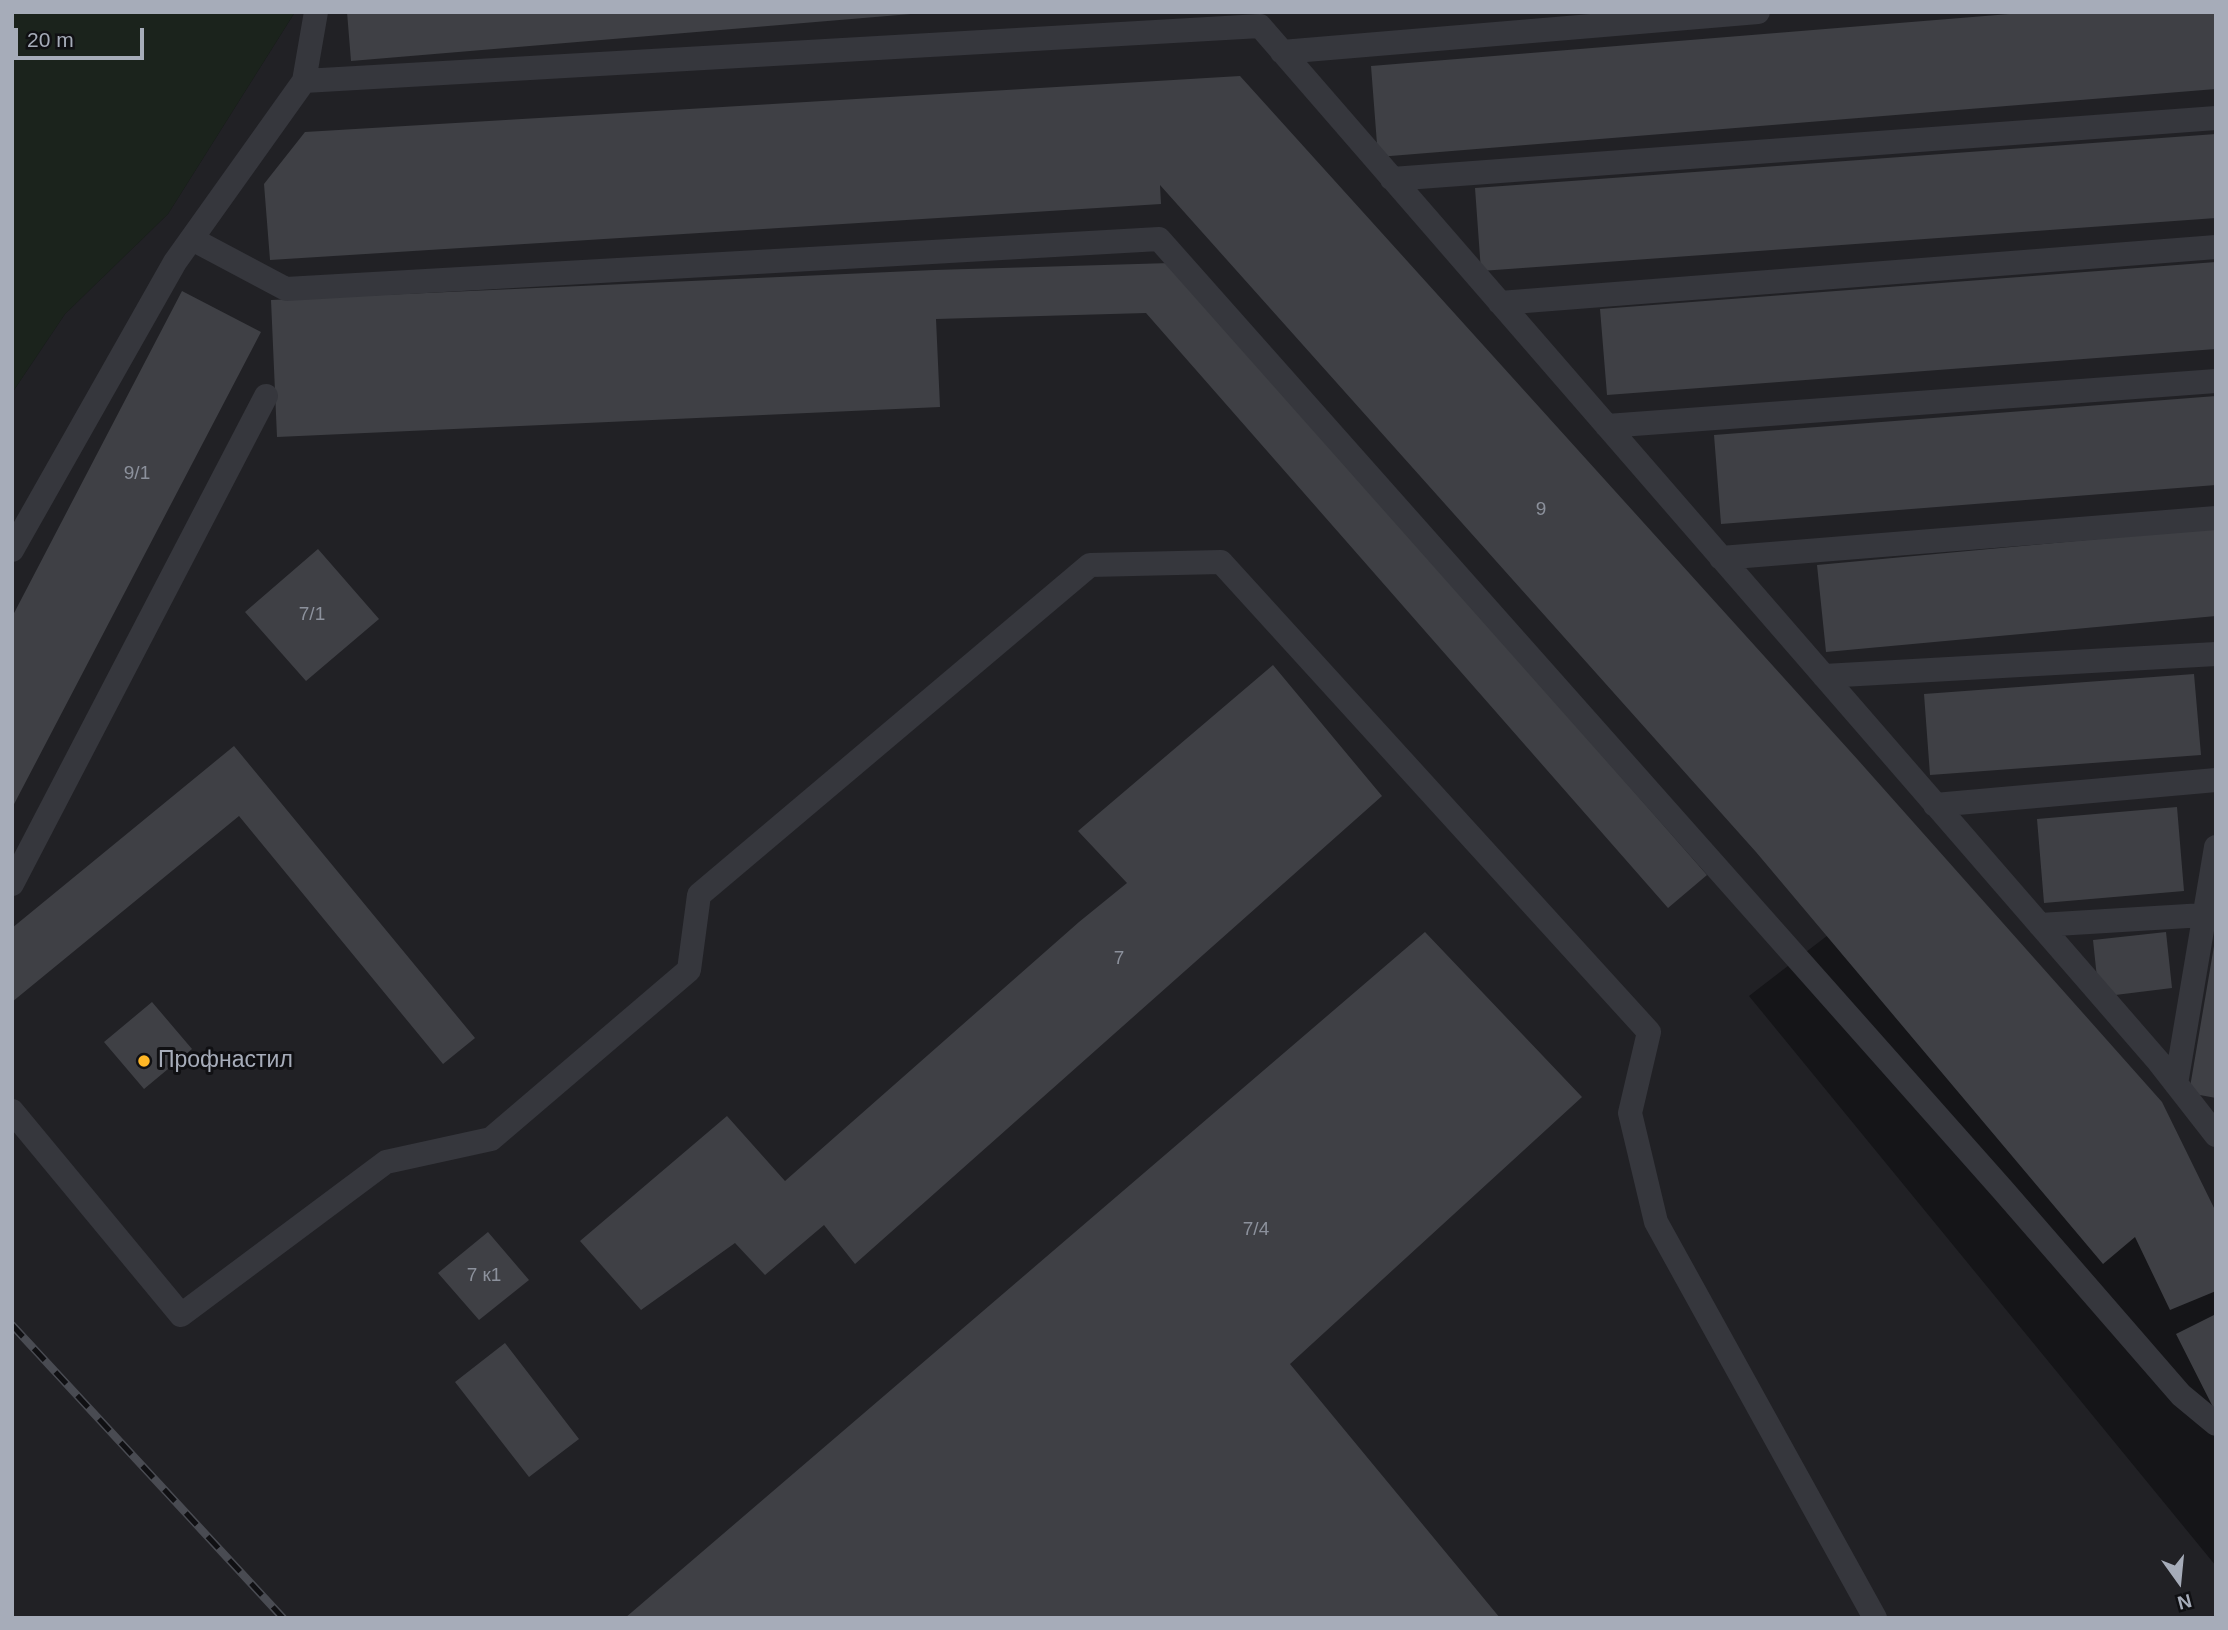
<!DOCTYPE html>
<html>
<head>
<meta charset="utf-8">
<style>
  body { margin:0 }
  #map { position:relative; width:2228px; height:1630px; overflow:hidden; background:#151518; font-family:Helvetica,sans-serif }
  canvas { display:block }
  .frame { position:absolute; inset:0; border:14px solid #a6acb9; pointer-events:none }
  .north { position:absolute; left:2144px; top:1546px; width:70px; height:70px; -webkit-text-stroke:5px #101013; paint-order:stroke; rotate:165deg; font-size:19px; font-weight:700; line-height:28px; text-align:center; color:#a6acb9 }
  .north::after { content:''; display:block; margin:auto; width:24px; height:32px; background:#a6acb9; clip-path:polygon(50% 0,100% 100%,50% 72%,0 100%) }
  .scale { position:absolute; left:14px; top:28px; width:130px; height:32px; box-sizing:border-box; border:4px solid #a6acb9; border-top:0; padding-left:9px; font-size:21px; line-height:24px; white-space:nowrap; color:#a6acb9; -webkit-text-stroke:5px #101013; paint-order:stroke }
</style>
</head>
<body>
<div id="map">
<canvas width="2228" height="1630"></canvas>
<div class="frame"></div>
<div class="north">N</div>
<div class="scale">20 m</div>
</div>
<script>
const g = document.querySelector('canvas').getContext('2d');
g.lineJoin = 'round';
function paint(path, color) {
  g.fillStyle = color;
  g.fill(path, 'evenodd');
}
function toPath(rows) {
  const path = new Path2D();
  for (const r of rows) {
    path.moveTo(r[0], r[1]);
    for (let i = 2; i < r.length; i += 2) path.lineTo(r[i], r[i + 1]);
  }
  return path;
}
function stroke(path, color, width, dash) {
  g.strokeStyle = color;
  g.lineWidth = width;
  g.lineCap = dash ? 'butt' : 'round';
  g.setLineDash(dash || []);
  g.stroke(path);
}
function label(font, color, halo, rows, align = 'center') {
  g.font = font + ' Helvetica,sans-serif';
  g.lineWidth = 6;
  g.setLineDash([]);
  g.textBaseline = 'middle';
  g.strokeStyle = halo;
  g.fillStyle = color;
  for (const [text, x, y, turn = 0] of rows) {
    g.save();
    g.translate(x, y);
    g.rotate((+turn || 0) * Math.PI / 180);
    g.textAlign = isNaN(turn) ? turn : align;
    if (halo) g.strokeText(text, 0, 0);
    g.fillText(text, 0, 0);
    g.restore();
  }
}
paint(toPath([
  [295,12,2216,12,2216,1260,1867,905,1749,996,2216,1566,2216,1618,12,1618,12,393,65,314,168,214]
]), '#212125');
paint(toPath([
  [12,12,295,12,168,214,65,314,12,393]
]), '#1b231c');
paint(toPath([
  [347,12,911,12,911,14,351,61],
  [2034,12,2216,12,2216,89,1378,157,1371,66],
  [1240,76,1858,760,2162,1102,2216,1212,2216,1291,2170,1310,2135,1237,2103,1264,1756,852,1160,185,1161,204,270,260,264,184,305,132],
  [2216,134,2216,218,1481,271,1475,188],
  [2216,262,2216,349,1607,395,1600,309],
  [1171,263,1707,875,1668,908,1146,313,936,319,940,407,277,437,271,300,934,270],
  [182,291,261,332,12,808,12,617],
  [2216,396,2216,485,1721,524,1714,435],
  [2216,528,2216,616,1826,652,1817,565],
  [318,549,379,619,306,681,245,612],
  [1273,665,1382,796,855,1264,824,1225,765,1275,735,1243,641,1310,580,1241,727,1116,785,1181,1079,922,1127,883,1078,831],
  [2194,674,2201,755,1930,775,1924,694],
  [234,746,475,1038,443,1064,239,816,12,1002,12,928],
  [2177,807,2184,891,2044,903,2037,819],
  [1425,932,1582,1097,1290,1364,1500,1618,625,1618],
  [2166,932,2172,988,2099,997,2093,940],
  [2214,946,2216,946,2216,1098,2189,1093],
  [152,1002,192,1049,144,1089,104,1042],
  [488,1232,529,1280,479,1320,438,1273],
  [2216,1314,2216,1413,2176,1334],
  [505,1343,579,1439,529,1477,455,1382]
]), '#3f4045');
stroke(toPath([
  [1282,52,1758,12],
  [304,81,316,12],
  [1392,179,2216,118],
  [192,239,286,289,1159,239,2002,1189,2181,1395,2216,1424],
  [1500,303,2216,247],
  [1607,426,2216,381],
  [12,550,175,262,304,81,1260,26,2159,1062,2216,1135],
  [1721,558,2216,518],
  [1824,676,2216,654],
  [1935,805,2216,780],
  [12,884,266,396],
  [2040,925,2204,915],
  [2176,1084,2216,847],
  [12,1111,181,1315,386,1162,491,1139,689,970,699,895,1090,565,1221,562,1649,1032,1630,1113,1656,1222,1875,1618]
]), '#36373d', 24);
const rail = toPath([
  [12,1325,283,1618]
]);
stroke(rail, '#494b52', 8);
stroke(rail, '#101013', 5, [16]);
for (const [x, y, r, color] of [
  [144,1061,7,"#ffb726"]
]) {
  const dot = new Path2D();
  dot.arc(x, y, r, 0, 2 * Math.PI);
  g.fillStyle = color;
  g.fill(dot);
  stroke(dot, '#101013', 2.5);
}
label('19px', '#8c919c', null, [
  ["9/1",137,474],
  ["9",1541,510],
  ["7/1",312,615],
  ["7",1119,959],
  ["7/4",1256,1230],
  ["7 к1",484,1276]
]);
label('23px', '#a6acb9', '#101013', [
  ["Профнастил",158,1061]
], 'left');
</script>
</body>
</html>
